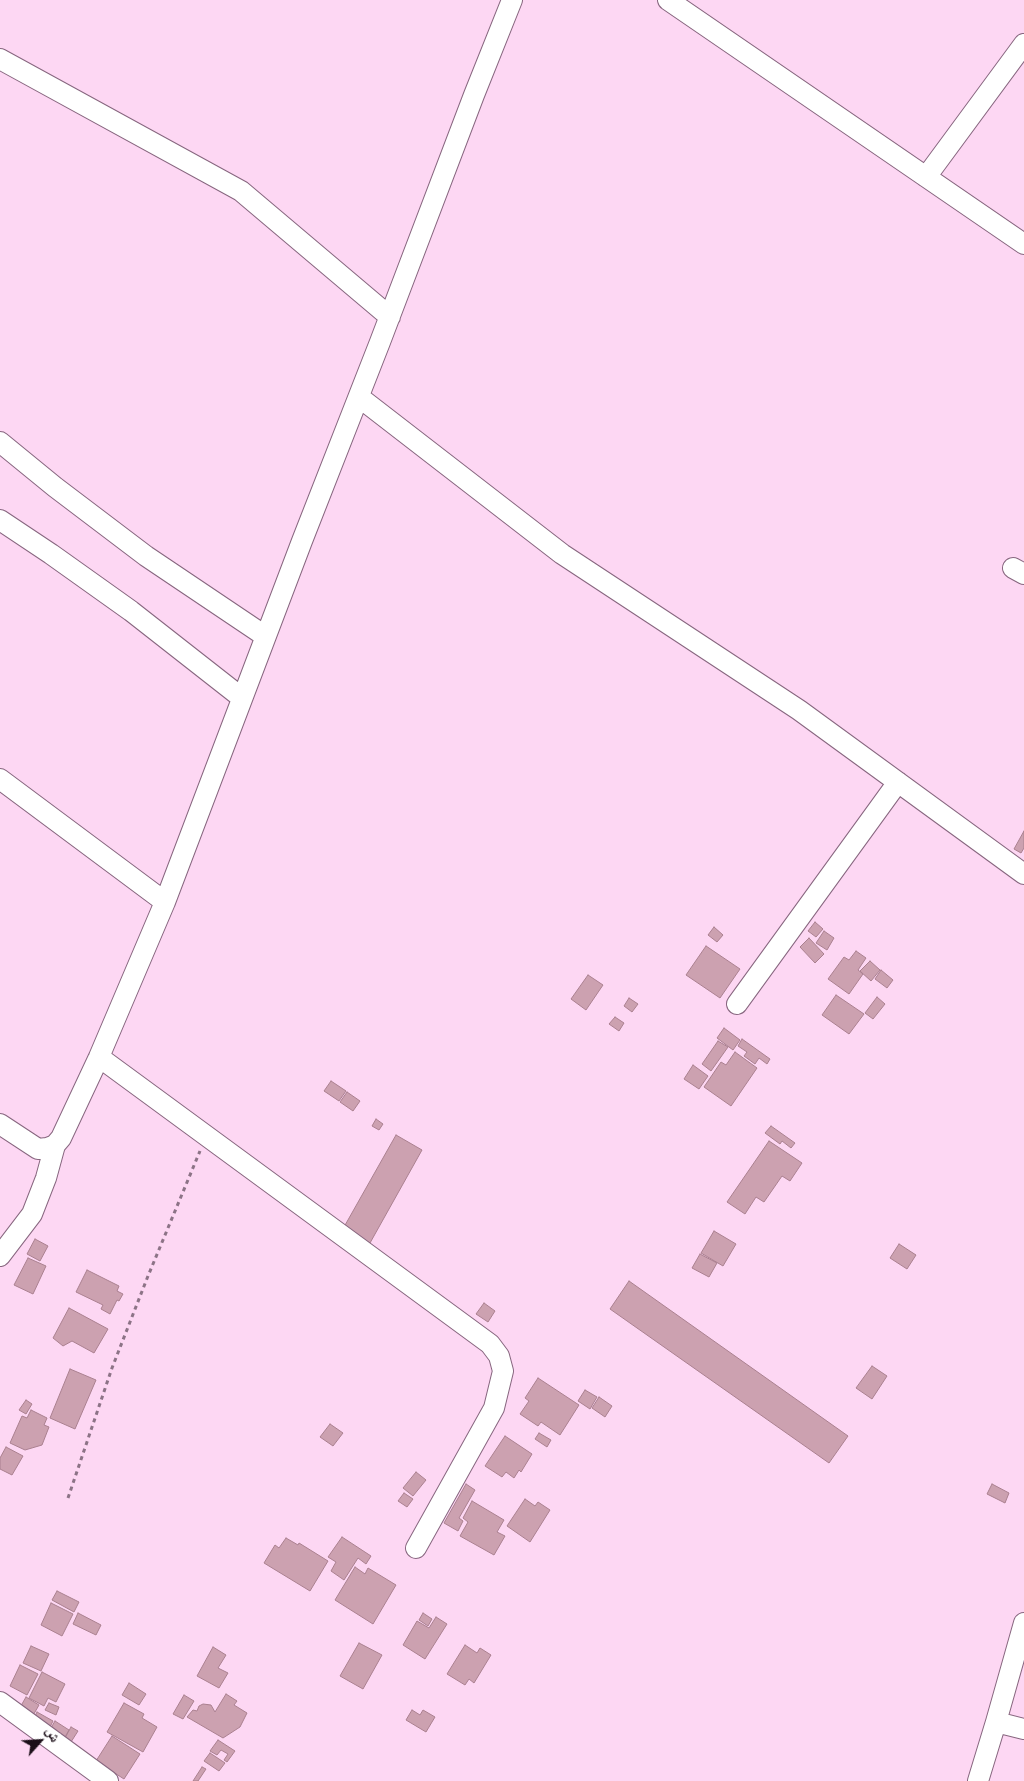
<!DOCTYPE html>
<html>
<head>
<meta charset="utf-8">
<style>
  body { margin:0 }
  #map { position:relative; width:1024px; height:1781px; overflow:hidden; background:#fdd7f3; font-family:Inter,"Noto Naskh Arabic",sans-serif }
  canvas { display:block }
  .north { position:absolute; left:15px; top:1716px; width:50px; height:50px; -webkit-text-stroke:4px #fff; paint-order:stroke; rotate:64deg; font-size:14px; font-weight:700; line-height:20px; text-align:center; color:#1c0f19 }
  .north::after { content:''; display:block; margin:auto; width:18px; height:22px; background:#1c0f19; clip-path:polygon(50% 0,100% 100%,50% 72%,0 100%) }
</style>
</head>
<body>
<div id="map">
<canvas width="1024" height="1781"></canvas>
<div class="north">ش</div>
</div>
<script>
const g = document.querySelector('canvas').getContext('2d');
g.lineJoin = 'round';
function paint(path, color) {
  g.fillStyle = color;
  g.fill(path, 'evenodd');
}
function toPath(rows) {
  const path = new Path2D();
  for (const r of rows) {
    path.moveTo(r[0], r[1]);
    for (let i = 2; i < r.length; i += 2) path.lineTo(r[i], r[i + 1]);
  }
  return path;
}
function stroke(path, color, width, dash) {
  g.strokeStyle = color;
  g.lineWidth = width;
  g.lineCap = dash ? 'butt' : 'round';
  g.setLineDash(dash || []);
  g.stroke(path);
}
const building = toPath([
  [1024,831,1024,848,1021,853,1014,849,1024,831],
  [815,922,823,929,816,937,808,931,815,922],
  [714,927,723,935,717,942,708,935,714,927],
  [824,931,834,938,827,950,816,943,824,931],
  [809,938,824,954,815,963,800,947,809,938],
  [706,946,740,969,720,998,686,975,706,946],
  [856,951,866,958,858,970,863,974,849,994,828,979,844,957,849,960,856,951],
  [870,961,880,970,871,981,860,971,870,961],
  [881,970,893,980,887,988,875,979,881,970],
  [588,975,603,985,586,1010,571,999,588,975],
  [836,995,864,1014,849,1034,822,1015,836,995],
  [877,997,885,1004,873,1019,865,1013,877,997],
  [629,998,638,1004,632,1012,624,1006,629,998],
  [615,1017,624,1023,619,1031,609,1024,615,1017],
  [724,1028,740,1040,733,1050,717,1038,724,1028],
  [742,1039,770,1059,767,1064,759,1058,755,1064,744,1056,747,1052,738,1046,742,1039],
  [718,1041,728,1047,711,1071,702,1064,718,1041],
  [735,1052,757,1068,731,1106,704,1087,721,1062,726,1065,735,1052],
  [693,1065,708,1076,699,1089,684,1079,693,1065],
  [331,1081,346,1091,339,1101,324,1091,331,1081],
  [347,1092,360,1101,353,1111,340,1102,347,1092],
  [376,1119,383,1124,379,1130,372,1126,376,1119],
  [771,1126,795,1143,791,1148,782,1141,780,1144,765,1133,771,1126],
  [396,1135,422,1150,370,1243,344,1227,396,1135],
  [769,1141,802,1163,790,1181,782,1176,764,1202,756,1197,745,1214,727,1202,769,1141],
  [714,1231,736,1244,723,1266,701,1253,714,1231],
  [35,1239,48,1246,40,1261,27,1254,35,1239],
  [899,1244,916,1255,907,1269,890,1258,899,1244],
  [700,1254,717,1263,709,1277,692,1268,700,1254],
  [28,1258,46,1266,33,1294,14,1285,28,1258],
  [87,1270,119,1286,117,1291,123,1294,119,1301,117,1300,110,1314,101,1309,103,1305,76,1292,87,1270],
  [629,1281,848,1436,829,1463,610,1309,629,1281],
  [484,1303,495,1311,488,1322,476,1314,484,1303],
  [69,1308,108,1329,94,1353,72,1341,63,1346,53,1338,69,1308],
  [872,1366,887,1376,872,1399,856,1388,872,1366],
  [70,1369,96,1380,75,1429,50,1418,70,1369],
  [538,1378,579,1405,560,1435,541,1422,538,1426,520,1414,529,1401,525,1398,538,1378],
  [585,1390,597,1397,590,1409,578,1401,585,1390],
  [599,1397,612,1406,605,1417,592,1408,599,1397],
  [26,1400,32,1404,26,1414,19,1410,26,1400],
  [31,1410,47,1418,44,1425,49,1427,42,1445,25,1450,10,1443,22,1416,27,1418,31,1410],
  [330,1424,343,1433,333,1446,320,1437,330,1424],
  [539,1433,551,1440,547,1447,535,1439,539,1433],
  [505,1436,532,1454,521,1472,519,1470,514,1478,506,1472,502,1477,485,1466,505,1436],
  [6,1447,23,1456,12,1475,0,1469,0,1458,6,1447],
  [416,1472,426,1480,413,1496,403,1488,416,1472],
  [466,1484,475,1490,459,1518,463,1521,458,1531,444,1523,466,1484],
  [992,1484,1009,1493,1005,1503,987,1494,992,1484],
  [404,1493,413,1499,407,1507,398,1501,404,1493],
  [525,1499,535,1506,538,1502,550,1510,530,1542,507,1526,525,1499],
  [472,1501,504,1520,497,1532,505,1536,494,1555,460,1536,468,1522,463,1518,472,1501],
  [342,1537,371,1556,366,1564,358,1558,344,1580,331,1571,336,1562,328,1557,342,1537],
  [286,1538,298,1545,299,1543,328,1561,310,1591,264,1563,275,1545,279,1548,286,1538],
  [355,1567,365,1574,368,1568,396,1585,373,1624,335,1600,355,1567],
  [57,1591,79,1602,74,1612,52,1600,57,1591],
  [51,1603,73,1614,62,1636,41,1625,51,1603],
  [78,1613,101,1625,96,1635,73,1624,78,1613],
  [423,1613,432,1619,428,1626,419,1620,423,1613],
  [436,1617,447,1624,425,1659,403,1645,417,1621,429,1628,436,1617],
  [359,1643,382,1655,363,1689,340,1676,359,1643],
  [465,1645,477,1653,480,1648,491,1655,474,1683,469,1679,465,1685,447,1674,465,1645],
  [31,1646,49,1654,41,1671,23,1663,31,1646],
  [213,1647,226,1655,218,1668,228,1673,219,1688,197,1676,213,1647],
  [20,1665,38,1674,27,1695,10,1686,20,1665],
  [42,1672,65,1684,56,1702,48,1698,44,1706,29,1698,42,1672],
  [129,1683,146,1694,139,1705,122,1695,129,1683],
  [226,1694,237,1701,234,1705,247,1713,240,1727,223,1738,187,1717,193,1710,197,1711,199,1706,203,1704,211,1705,215,1712,226,1694],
  [184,1695,194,1701,183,1719,173,1714,184,1695],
  [26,1697,39,1705,31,1719,18,1711,26,1697],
  [49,1703,59,1707,56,1715,45,1710,49,1703],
  [124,1703,144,1714,142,1718,157,1727,143,1752,107,1732,124,1703],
  [412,1710,420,1715,423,1710,435,1717,426,1732,406,1720,412,1710],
  [37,1712,53,1721,48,1731,32,1722,37,1712],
  [55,1721,69,1730,62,1742,48,1733,55,1721],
  [71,1727,78,1731,71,1742,65,1738,71,1727],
  [112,1736,140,1754,124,1779,96,1761,112,1736],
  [218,1740,235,1751,227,1762,224,1760,228,1754,221,1750,217,1755,210,1751,218,1740],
  [210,1753,225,1763,219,1771,204,1761,210,1753],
  [202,1767,206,1769,198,1781,193,1781,202,1767]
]);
paint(building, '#cca1b0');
stroke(building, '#aa808f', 1);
const minor = toPath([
  [668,0,1024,244],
  [0,59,241,191,390,317],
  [926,177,1024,44],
  [359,397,562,554,799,710,1024,874],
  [0,442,55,487,146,556,265,636],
  [0,520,51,554,131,611,242,698],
  [1013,568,1024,574],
  [0,779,165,902],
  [737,1004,898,782],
  [99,1057,490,1344,499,1356,503,1371,494,1408,416,1548],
  [0,1124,38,1149,47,1148,55,1145,61,1138,99,1057,165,902,302,541,380,342,474,95,512,0],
  [0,1256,32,1214,46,1178,55,1145],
  [0,1702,108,1781],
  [996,1722,1024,1729],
  [978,1781,996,1722,1024,1623]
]);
stroke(minor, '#87667f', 22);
stroke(toPath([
  [68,1498,112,1368,148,1276,200,1151]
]), '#8c7386', 3, [4, 4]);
stroke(minor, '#fff', 20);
</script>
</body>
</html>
